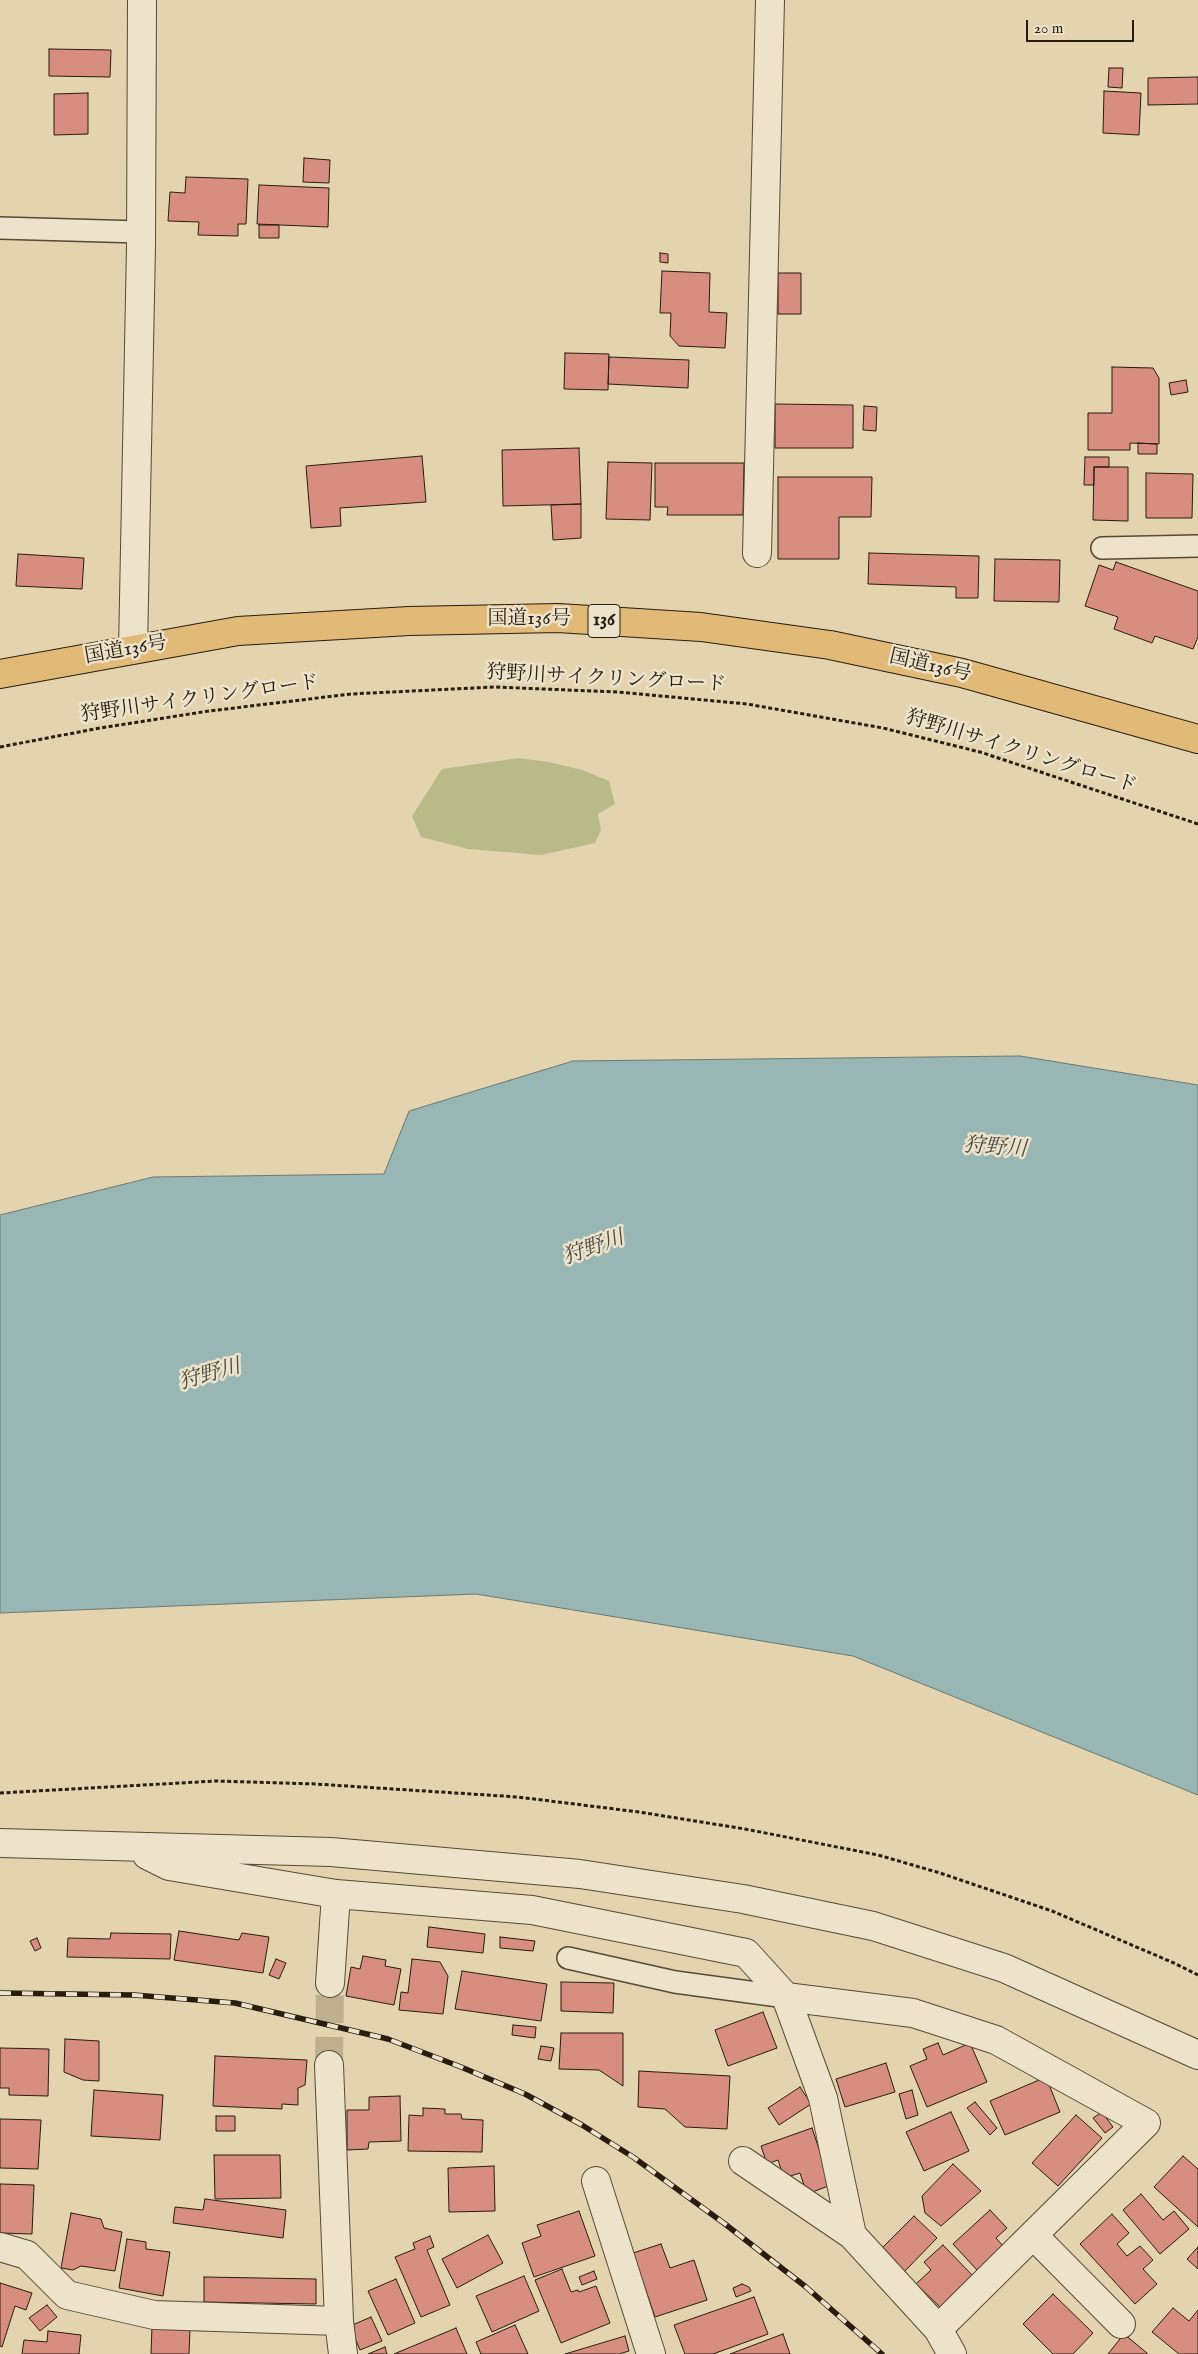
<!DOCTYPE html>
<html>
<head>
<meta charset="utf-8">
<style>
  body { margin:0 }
  #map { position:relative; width:1198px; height:2354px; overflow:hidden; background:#e3d3ae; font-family:"IM FELL English",serif }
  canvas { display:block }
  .scale { position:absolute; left:1026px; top:20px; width:108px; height:22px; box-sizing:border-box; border:2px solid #281d0f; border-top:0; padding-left:6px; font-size:15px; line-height:18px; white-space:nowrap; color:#281d0f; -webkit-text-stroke:4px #ede2ca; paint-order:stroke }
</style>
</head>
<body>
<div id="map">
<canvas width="1198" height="2354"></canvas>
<div class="scale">20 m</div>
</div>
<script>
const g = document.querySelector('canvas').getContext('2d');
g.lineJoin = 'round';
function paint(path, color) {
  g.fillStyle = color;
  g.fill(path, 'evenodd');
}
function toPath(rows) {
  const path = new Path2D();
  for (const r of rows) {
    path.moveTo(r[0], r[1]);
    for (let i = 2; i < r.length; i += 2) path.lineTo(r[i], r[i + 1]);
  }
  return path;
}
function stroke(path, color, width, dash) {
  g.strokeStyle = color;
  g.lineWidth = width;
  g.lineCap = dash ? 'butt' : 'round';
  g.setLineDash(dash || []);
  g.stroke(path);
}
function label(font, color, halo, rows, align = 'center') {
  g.font = font + ' "IM FELL English","Noto Serif JP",serif';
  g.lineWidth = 5;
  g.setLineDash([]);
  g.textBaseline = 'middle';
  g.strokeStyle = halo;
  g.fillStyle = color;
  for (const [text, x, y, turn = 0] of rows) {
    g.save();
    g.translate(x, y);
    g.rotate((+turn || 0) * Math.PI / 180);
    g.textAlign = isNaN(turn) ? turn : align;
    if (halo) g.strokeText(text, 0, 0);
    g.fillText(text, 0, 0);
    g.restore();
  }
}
paint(toPath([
  [519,758,549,762,582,770,609,781,615,804,598,814,601,830,595,843,541,855,468,849,421,837,412,816,442,769]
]), '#b8bb87');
const water = toPath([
  [1020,1056,1198,1085,1198,1795,853,1656,476,1594,0,1613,0,1215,153,1177,384,1174,409,1111,573,1061,1020,1056]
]);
paint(water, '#98b6b4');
stroke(water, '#6b7972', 1);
const building = toPath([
  [49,49,111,50,110,77,49,76,49,49],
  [1109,68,1123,68,1122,88,1108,87,1109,68],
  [1198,77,1198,104,1148,105,1148,78,1198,77],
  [1104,91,1141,93,1139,135,1103,133,1104,91],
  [88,93,88,134,54,135,54,94,88,93],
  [304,158,330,160,329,183,303,182,304,158],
  [186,177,248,179,246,224,238,224,238,236,198,235,199,222,168,221,170,192,185,193,186,177],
  [259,185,329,188,328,227,257,224,259,185],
  [259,225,279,225,279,238,259,238,259,225],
  [660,253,668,254,668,263,660,262,660,253],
  [662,271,710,273,709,312,727,313,725,348,679,346,670,336,671,313,660,313,662,271],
  [778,273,801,273,801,314,778,314,778,273],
  [565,353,609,354,608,390,564,389,565,353],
  [609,357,689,360,688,388,608,384,609,357],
  [1112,367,1153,368,1159,378,1159,444,1130,443,1130,450,1088,450,1088,413,1112,413,1112,367],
  [1186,380,1188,392,1171,395,1169,383,1186,380],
  [775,404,853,405,853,448,775,448,775,404],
  [864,406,877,407,876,431,863,430,864,406],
  [1138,443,1157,444,1157,454,1138,454,1138,443],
  [579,448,581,504,503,506,502,450,579,448],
  [422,456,426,502,340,508,341,526,311,528,306,466,422,456],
  [1085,457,1109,457,1109,467,1094,467,1094,485,1084,485,1085,457],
  [608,462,652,463,650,520,606,519,608,462],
  [655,463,744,463,743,515,667,515,668,507,655,507,655,463],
  [1094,467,1128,467,1128,521,1093,520,1094,467],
  [1146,473,1193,474,1192,518,1146,518,1146,473],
  [778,477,872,477,871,517,839,517,839,559,778,559,778,477],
  [581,504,581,538,553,540,551,505,581,504],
  [869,553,979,556,978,598,956,598,956,587,868,584,869,553],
  [18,554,84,558,82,589,16,586,18,554],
  [995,559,1060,560,1059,602,994,601,995,559],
  [1116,562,1198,591,1198,637,1193,649,1155,636,1152,643,1114,629,1118,617,1085,606,1099,565,1113,570,1116,562],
  [429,1927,485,1934,483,1953,427,1947,429,1927],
  [179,1931,239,1940,242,1933,269,1937,263,1973,174,1960,179,1931],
  [111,1933,171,1934,170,1959,67,1957,68,1938,110,1939,111,1933],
  [500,1937,535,1941,533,1951,500,1948,500,1937],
  [37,1938,41,1948,35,1951,30,1941,37,1938],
  [363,1956,386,1960,385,1966,401,1969,394,2005,346,1996,351,1967,360,1969,363,1956],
  [276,1959,286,1963,279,1979,269,1975,276,1959],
  [412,1959,440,1962,448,1976,443,2014,399,2010,401,1992,408,1993,412,1959],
  [462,1971,547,1984,541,2021,455,2009,462,1971],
  [561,1982,614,1983,613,2013,561,2011,561,1982],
  [763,2012,777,2048,728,2066,715,2030,763,2012],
  [513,2025,536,2027,535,2038,512,2035,513,2025],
  [561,2033,623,2033,623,2086,599,2070,559,2069,561,2033],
  [65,2039,99,2041,99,2081,83,2080,64,2072,65,2039],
  [938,2043,943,2055,970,2043,987,2082,927,2107,910,2066,927,2059,923,2049,938,2043],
  [541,2046,554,2048,551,2061,538,2059,541,2046],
  [0,2048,49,2049,48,2096,9,2095,9,2088,0,2088,0,2048],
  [215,2056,307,2060,305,2085,298,2088,298,2105,282,2104,282,2109,213,2106,215,2056],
  [886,2063,895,2092,845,2107,836,2079,886,2063],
  [639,2071,730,2076,727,2129,685,2127,665,2109,638,2107,639,2071],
  [1046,2077,1060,2112,1005,2135,990,2101,1046,2077],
  [800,2087,811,2104,779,2125,768,2108,800,2087],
  [94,2090,163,2095,160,2140,91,2136,94,2090],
  [912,2090,918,2115,906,2119,899,2094,912,2090],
  [400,2096,401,2141,369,2142,368,2149,347,2150,347,2110,369,2110,369,2097,400,2096],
  [975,2102,997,2128,990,2135,967,2108,975,2102],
  [423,2108,445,2109,445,2114,461,2114,462,2119,483,2120,482,2152,408,2151,409,2115,423,2116,423,2108],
  [951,2112,969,2151,924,2171,906,2132,951,2112],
  [1102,2112,1113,2127,1105,2133,1093,2118,1102,2112],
  [1076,2115,1102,2138,1058,2186,1032,2163,1076,2115],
  [216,2116,235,2116,235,2131,216,2131,216,2116],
  [0,2119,41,2120,38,2169,0,2168,0,2119],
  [812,2128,831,2185,807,2194,800,2173,784,2178,778,2160,767,2164,761,2146,812,2128],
  [214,2155,280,2155,281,2198,215,2199,214,2155],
  [1183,2156,1198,2169,1198,2227,1154,2187,1183,2156],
  [953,2164,981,2191,941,2226,925,2213,922,2196,953,2164],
  [494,2166,495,2211,449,2212,448,2168,494,2166],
  [0,2184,34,2185,32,2234,0,2233,0,2184],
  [1141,2194,1163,2220,1174,2211,1189,2229,1160,2254,1123,2210,1141,2194],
  [205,2199,286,2210,283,2238,173,2223,175,2207,203,2210,205,2199],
  [990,2210,1007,2228,996,2238,1003,2246,977,2270,953,2244,990,2210],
  [579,2211,595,2256,534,2277,522,2243,541,2236,537,2225,579,2211],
  [71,2213,101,2219,104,2228,122,2232,115,2271,81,2266,73,2270,61,2268,71,2213],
  [1112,2214,1129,2233,1117,2244,1127,2256,1140,2246,1153,2260,1143,2269,1157,2284,1135,2304,1080,2244,1112,2214],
  [914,2216,937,2238,903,2273,880,2250,914,2216],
  [488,2235,503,2263,457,2288,442,2259,488,2235],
  [430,2236,434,2247,427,2250,450,2305,421,2317,395,2257,415,2249,413,2243,430,2236],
  [127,2239,146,2242,146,2249,170,2252,163,2296,119,2288,127,2239],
  [661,2244,670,2268,694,2260,707,2300,655,2317,633,2253,661,2244],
  [943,2245,974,2277,941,2308,916,2284,931,2270,924,2262,943,2245],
  [1198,2247,1198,2269,1187,2259,1198,2247],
  [562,2269,571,2292,578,2290,579,2292,596,2286,610,2323,561,2343,535,2280,562,2269],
  [594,2271,597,2279,582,2285,579,2277,594,2271],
  [524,2276,539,2311,492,2332,476,2296,524,2276],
  [204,2277,316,2279,316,2304,204,2302,204,2277],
  [396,2279,415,2323,388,2335,368,2291,396,2279],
  [0,2283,32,2293,26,2310,15,2306,2,2347,0,2346,0,2283],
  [742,2284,749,2287,751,2291,736,2297,733,2288,742,2284],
  [1053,2294,1093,2333,1073,2354,1053,2354,1023,2324,1053,2294],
  [754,2297,768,2334,713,2354,685,2354,674,2325,754,2297],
  [47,2305,57,2317,40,2331,29,2318,47,2305],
  [1173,2308,1189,2321,1198,2310,1198,2354,1179,2354,1152,2332,1173,2308],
  [371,2317,382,2341,360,2350,350,2326,371,2317],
  [515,2325,528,2354,481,2354,476,2342,515,2325],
  [152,2327,190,2329,189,2354,151,2354,152,2327],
  [456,2328,467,2354,394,2354,456,2328],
  [48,2331,81,2335,79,2354,22,2354,24,2340,47,2342,48,2331],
  [783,2334,790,2354,730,2354,783,2334],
  [1124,2334,1147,2353,1147,2354,1108,2354,1124,2334],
  [625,2336,629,2351,619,2354,565,2354,625,2336],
  [385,2347,387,2354,368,2354,385,2347]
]);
paint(building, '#d78d80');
stroke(building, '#281d0f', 1);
stroke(toPath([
  [329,2065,330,1983]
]), '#beaf8e', 28, [28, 14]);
const lane = toPath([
  [0,228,140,232],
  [1102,548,1198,546],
  [568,1958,675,1982,786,1997]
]);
const street = toPath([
  [757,553,770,0],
  [133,649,141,246,142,0],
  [0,1843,331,1852,580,1874,743,1899,873,1926,1004,1968,1198,2055],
  [147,1855,169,1866,336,1894,330,1983],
  [336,1894,532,1910,746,1953,786,1997,913,2013,996,2040,1146,2123,938,2329],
  [786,1997,823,2098,852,2235,938,2329,952,2354],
  [329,2065,339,2321,343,2354],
  [743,2161,852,2235],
  [596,2181,651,2354],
  [1034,2236,1121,2324],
  [0,2247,27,2255,67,2295,154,2315,339,2321]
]);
const highway = toPath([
  [0,674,238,631,409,621,558,618,701,627,830,645,962,673,1198,739]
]);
stroke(lane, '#574a37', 24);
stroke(street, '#574a37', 30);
stroke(highway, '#281d0f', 30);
stroke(toPath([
  [0,747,100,728,209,711,351,694,494,687,618,692,747,704,883,728,980,752,1198,824],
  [0,1793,216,1781,316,1784,518,1797,639,1812,745,1829,878,1855,940,1873,1052,1911,1174,1963,1198,1975]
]), '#281d0f', 3, [4, 2.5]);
stroke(lane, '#ede2ca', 21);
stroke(street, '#ede2ca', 28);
stroke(highway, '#e2ba77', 28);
const rail = toPath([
  [0,1993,134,1995,235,2003,388,2039,461,2067,525,2094,582,2125,633,2157,725,2224,806,2287,882,2354]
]);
stroke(rail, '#281d0f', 5.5);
stroke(rail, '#ede2ca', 4, [11]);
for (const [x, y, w] of [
  [604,621,32]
]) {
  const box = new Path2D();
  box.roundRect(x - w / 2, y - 16.5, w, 33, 4);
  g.fillStyle = '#ede2ca';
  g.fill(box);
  stroke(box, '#281d0f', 1);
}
label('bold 19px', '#281d0f', null, [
  ["136",604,621]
]);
label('20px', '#281d0f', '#ede2ca', [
  ["国道136号",529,620],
  ["国道136号",126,651,-10],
  ["国道136号",930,667,13],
  ["狩野川サイクリングロード",606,680,3],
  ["狩野川サイクリングロード",200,700,-8],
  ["狩野川サイクリングロード",1021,753,17]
]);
label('italic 21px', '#4a4b41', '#ede2ca', [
  ["狩野川",995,1149,4],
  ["狩野川",594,1249,-20],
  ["狩野川",210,1376,-16]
]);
</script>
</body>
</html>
